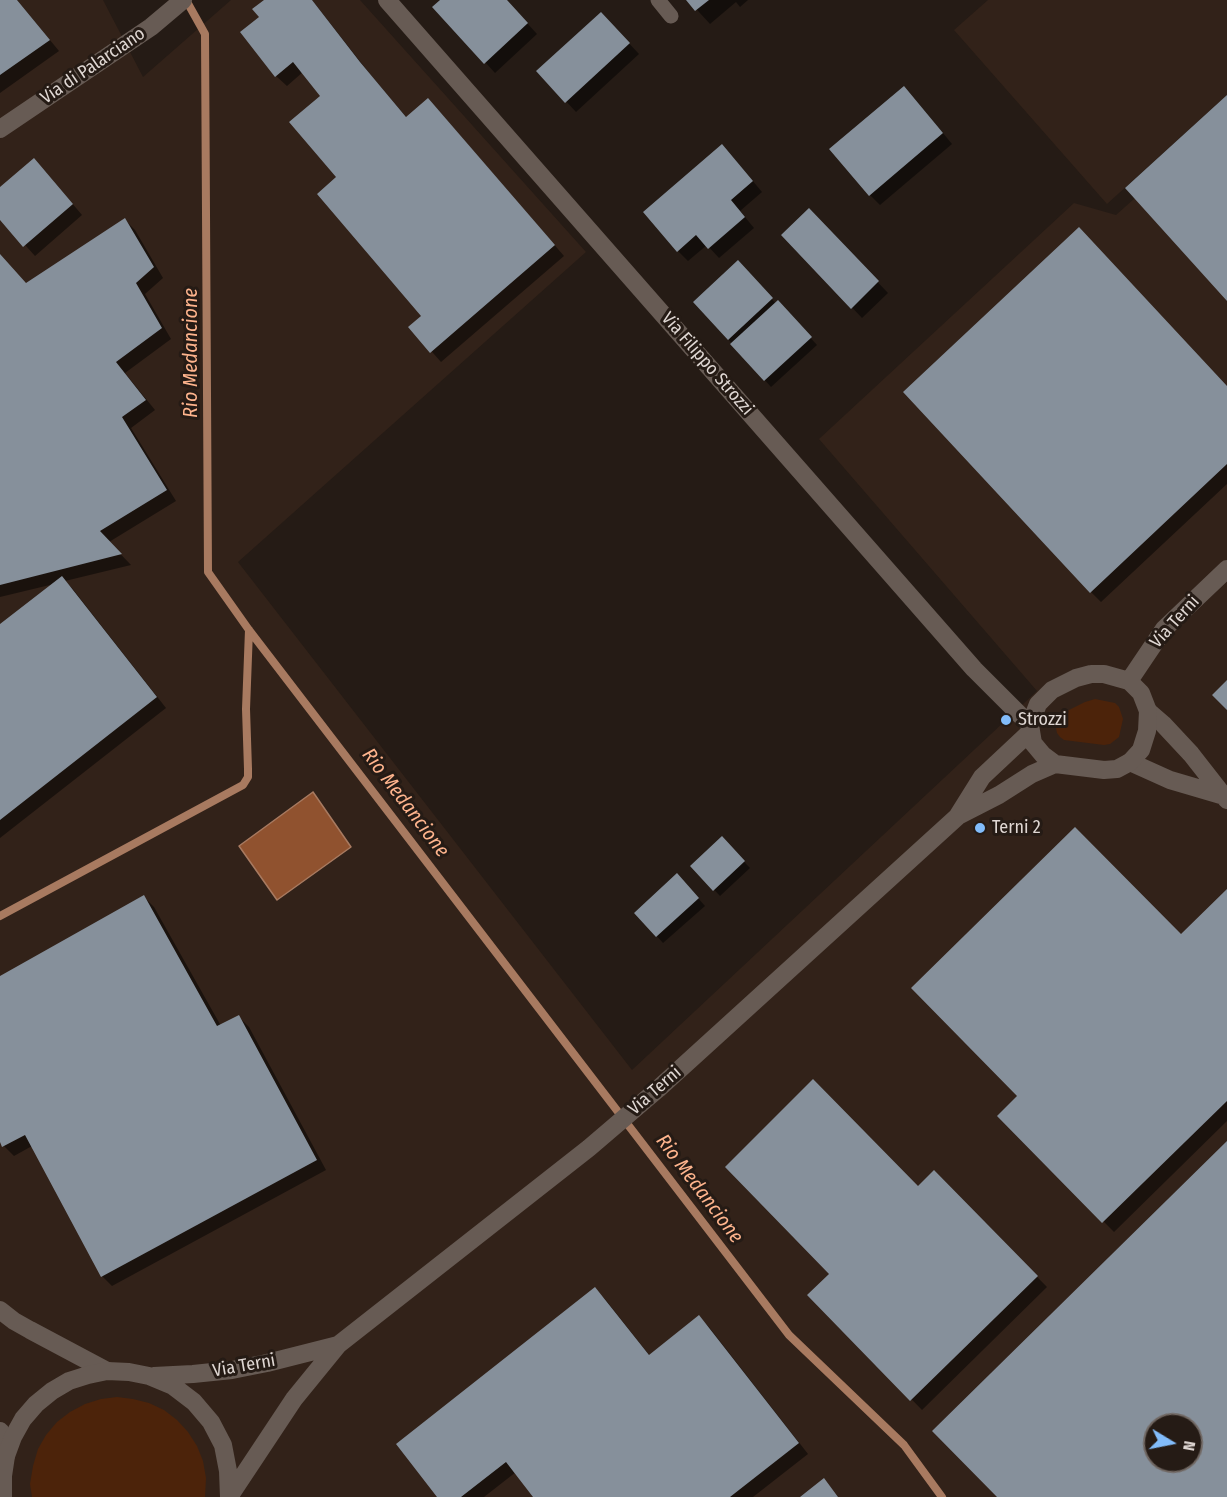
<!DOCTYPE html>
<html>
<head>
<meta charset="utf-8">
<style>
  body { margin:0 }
  #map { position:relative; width:1227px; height:1497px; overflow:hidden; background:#251b15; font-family:"Fira Sans Condensed",sans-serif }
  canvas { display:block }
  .north { position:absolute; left:1143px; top:1413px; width:60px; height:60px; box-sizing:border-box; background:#251b15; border:2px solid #6f6661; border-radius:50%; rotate:100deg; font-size:16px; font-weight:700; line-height:24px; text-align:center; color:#dfd7d3 }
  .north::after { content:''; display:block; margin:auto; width:21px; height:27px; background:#82bcfa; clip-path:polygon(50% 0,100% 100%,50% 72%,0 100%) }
</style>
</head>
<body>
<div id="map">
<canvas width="1227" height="1497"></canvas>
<div class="north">N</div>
</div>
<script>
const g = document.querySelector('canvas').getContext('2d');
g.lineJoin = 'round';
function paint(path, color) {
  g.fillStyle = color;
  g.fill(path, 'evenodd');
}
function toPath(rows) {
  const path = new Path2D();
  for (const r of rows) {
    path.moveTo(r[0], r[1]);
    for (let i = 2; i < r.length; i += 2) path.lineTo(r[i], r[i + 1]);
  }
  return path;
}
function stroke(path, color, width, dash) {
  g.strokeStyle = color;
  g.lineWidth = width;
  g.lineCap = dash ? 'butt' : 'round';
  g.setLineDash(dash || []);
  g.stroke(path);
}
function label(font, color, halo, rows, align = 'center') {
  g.font = font + ' "Fira Sans Condensed",sans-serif';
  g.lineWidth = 6;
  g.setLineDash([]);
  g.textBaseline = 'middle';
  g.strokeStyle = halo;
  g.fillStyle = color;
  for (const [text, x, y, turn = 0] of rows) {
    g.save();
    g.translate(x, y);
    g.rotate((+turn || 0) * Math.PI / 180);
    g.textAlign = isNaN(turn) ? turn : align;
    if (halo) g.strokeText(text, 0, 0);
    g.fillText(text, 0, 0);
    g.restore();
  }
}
paint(toPath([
  [0,0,103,0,143,77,231,0,360,0,586,252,238,562,632,1070,1037,691,819,439,1074,203,1116,215,1227,116,1227,1497,0,1497],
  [1155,1425,1191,1425,1191,1461,1155,1461],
  [988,0,1227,0,1227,95,1107,204,954,30]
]), '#322219');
paint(toPath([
  [1095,699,1115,703,1119,707,1123,719,1119,737,1110,744,1104,745,1064,740,1060,737,1057,733,1056,728,1060,718,1067,711,1085,702],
  [117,1397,133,1399,149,1403,164,1410,177,1420,188,1432,197,1446,203,1461,206,1478,205,1497,32,1497,30,1484,33,1466,38,1449,46,1435,57,1422,70,1412,85,1404,101,1399]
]), '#4c230a');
const water = toPath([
  [313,792,351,847,277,900,239,846,313,792]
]);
paint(water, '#90522f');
stroke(water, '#a87a60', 1.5);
paint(toPath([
  [0,0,17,0,59,51,0,93],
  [266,0,312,0,370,74,407,118,438,110,564,256,441,362,410,327,423,316,338,178,323,96,303,72,287,86,276,76,261,17],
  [442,0,506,0,537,34,495,73,485,62],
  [688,0,748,0,740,7,736,2,710,24],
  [611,24,639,54,576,112,538,71],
  [914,98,952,144,880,205,870,195],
  [732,156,762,192,740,211,754,228,719,258,707,245,688,261,678,251],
  [44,170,82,215,35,256,0,217,0,189],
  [809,210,888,293,862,318,783,235],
  [125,220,135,230,163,278,145,294,171,339,125,373,155,410,131,428,176,501,109,542,131,565,65,581,72,588,166,708,0,838,0,626,54,584,0,597,0,256,27,285],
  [745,269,776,304,784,309,817,345,771,387,695,302],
  [1227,387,1227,484,1101,602,1091,592],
  [722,839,750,868,720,896,692,866],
  [684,882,705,906,663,943,636,913],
  [1227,891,1227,1121,1114,1232,999,1116],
  [144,897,154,907,221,1026,239,1017,249,1027,326,1170,112,1286,102,1276,32,1146,14,1156,4,1146,0,1139,0,978],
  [934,1172,1047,1287,922,1410,810,1295],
  [595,1289,605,1299,650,1356,699,1317,709,1327,808,1454,753,1497,535,1497,516,1472,484,1497,439,1497]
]), '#0007');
stroke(toPath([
  [186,0,205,34,208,572,249,630,789,1335,904,1445,942,1497],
  [0,916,243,785,248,777,248,769,246,709,249,630]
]), '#a87a60', 8);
paint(toPath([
  [0,0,17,0,50,40,0,75],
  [264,0,312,0,360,62,406,117,428,98,555,245,430,353,408,327,421,316,317,194,336,177,289,122,320,96,293,62,275,77,240,32,259,17,252,9],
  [440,0,507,0,528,23,484,64,432,7],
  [686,0,709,0,695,11],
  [601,12,630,43,565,103,536,71],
  [904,86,943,133,869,196,829,149],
  [1227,95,1227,301,1125,188],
  [722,144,753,181,731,200,745,217,708,249,696,235,677,252,643,212],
  [34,158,73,204,23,247,0,220,0,187],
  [809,208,879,281,851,309,781,235],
  [125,218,154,267,136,283,162,328,116,362,146,400,122,417,167,490,100,531,122,554,0,585,0,254,26,283],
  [1079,227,1227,386,1227,464,1090,593,903,392],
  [738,260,773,298,728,340,693,302],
  [778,300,812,337,764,381,730,344],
  [62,576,157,697,0,820,0,624],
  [1227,680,1227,710,1212,695],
  [1075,827,1181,934,1227,889,1227,1101,1102,1223,997,1116,1017,1096,911,988],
  [722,836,745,861,713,891,690,866],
  [677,873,699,898,656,937,634,913],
  [144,895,217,1026,239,1015,317,1160,101,1277,25,1135,2,1147,0,1142,0,976],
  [813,1079,918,1186,934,1170,1038,1276,910,1401,807,1295,829,1274,725,1167],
  [1227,1141,1227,1497,997,1497,932,1431],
  [1155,1425,1191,1425,1191,1461,1155,1461],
  [595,1287,649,1355,699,1315,799,1443,730,1497,533,1497,506,1462,461,1497,437,1497,396,1444],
  [824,1478,838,1497,800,1497]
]), '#86909b');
stroke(toPath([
  [658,0,671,16]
]), '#675b54', 15);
stroke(toPath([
  [387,0,974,669,1030,725],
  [0,129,151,27,183,0],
  [1148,711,1163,724,1191,754,1227,800],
  [1130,762,1170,780,1221,795],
  [0,1310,14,1321,30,1330,107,1371],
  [0,1431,6,1456]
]), '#675b54', 18);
stroke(toPath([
  [1091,674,1104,674,1129,681,1141,693,1148,711,1147,731,1141,750,1130,762,1117,769,1104,770,1055,764,1043,755,1033,743,1030,725,1038,704,1052,690,1076,678,1091,674],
  [1129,681,1164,629,1227,569],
  [958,816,999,795,1032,774,1055,764],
  [154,1376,193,1374,232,1370,267,1363,338,1345],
  [3,1497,3,1476,6,1456,13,1437,23,1419,36,1404,52,1391,69,1381,88,1375,107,1371,129,1372,149,1376,173,1386,194,1402,211,1422,223,1445,228,1471,229,1497],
  [229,1497,294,1399,338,1345,589,1148,658,1089,957,817,982,777,1030,732]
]), '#675b54', 18);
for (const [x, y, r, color] of [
  [1006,720,6,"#82bcfa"],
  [980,828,6,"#82bcfa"]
]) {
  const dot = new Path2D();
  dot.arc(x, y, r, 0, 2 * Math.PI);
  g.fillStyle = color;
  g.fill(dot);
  stroke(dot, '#251b15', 2);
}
label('18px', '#dfd7d3', '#251b15', [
  ["Via di Palarciano",93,66,-34],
  ["Via Filippo Strozzi",707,364,49],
  ["Via Terni",1175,622,-48],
  ["Via Terni",655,1091,-41],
  ["Via Terni",244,1366,-10]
]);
label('18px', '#dfd7d3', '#251b15', [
  ["Strozzi",1018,720],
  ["Terni 2",992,828]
], 'left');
label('italic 20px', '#feb48d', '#251b15', [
  ["Rio Medancione",191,353,-90],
  ["Rio Medancione",405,803,53],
  ["Rio Medancione",699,1189,53]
]);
</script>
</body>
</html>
